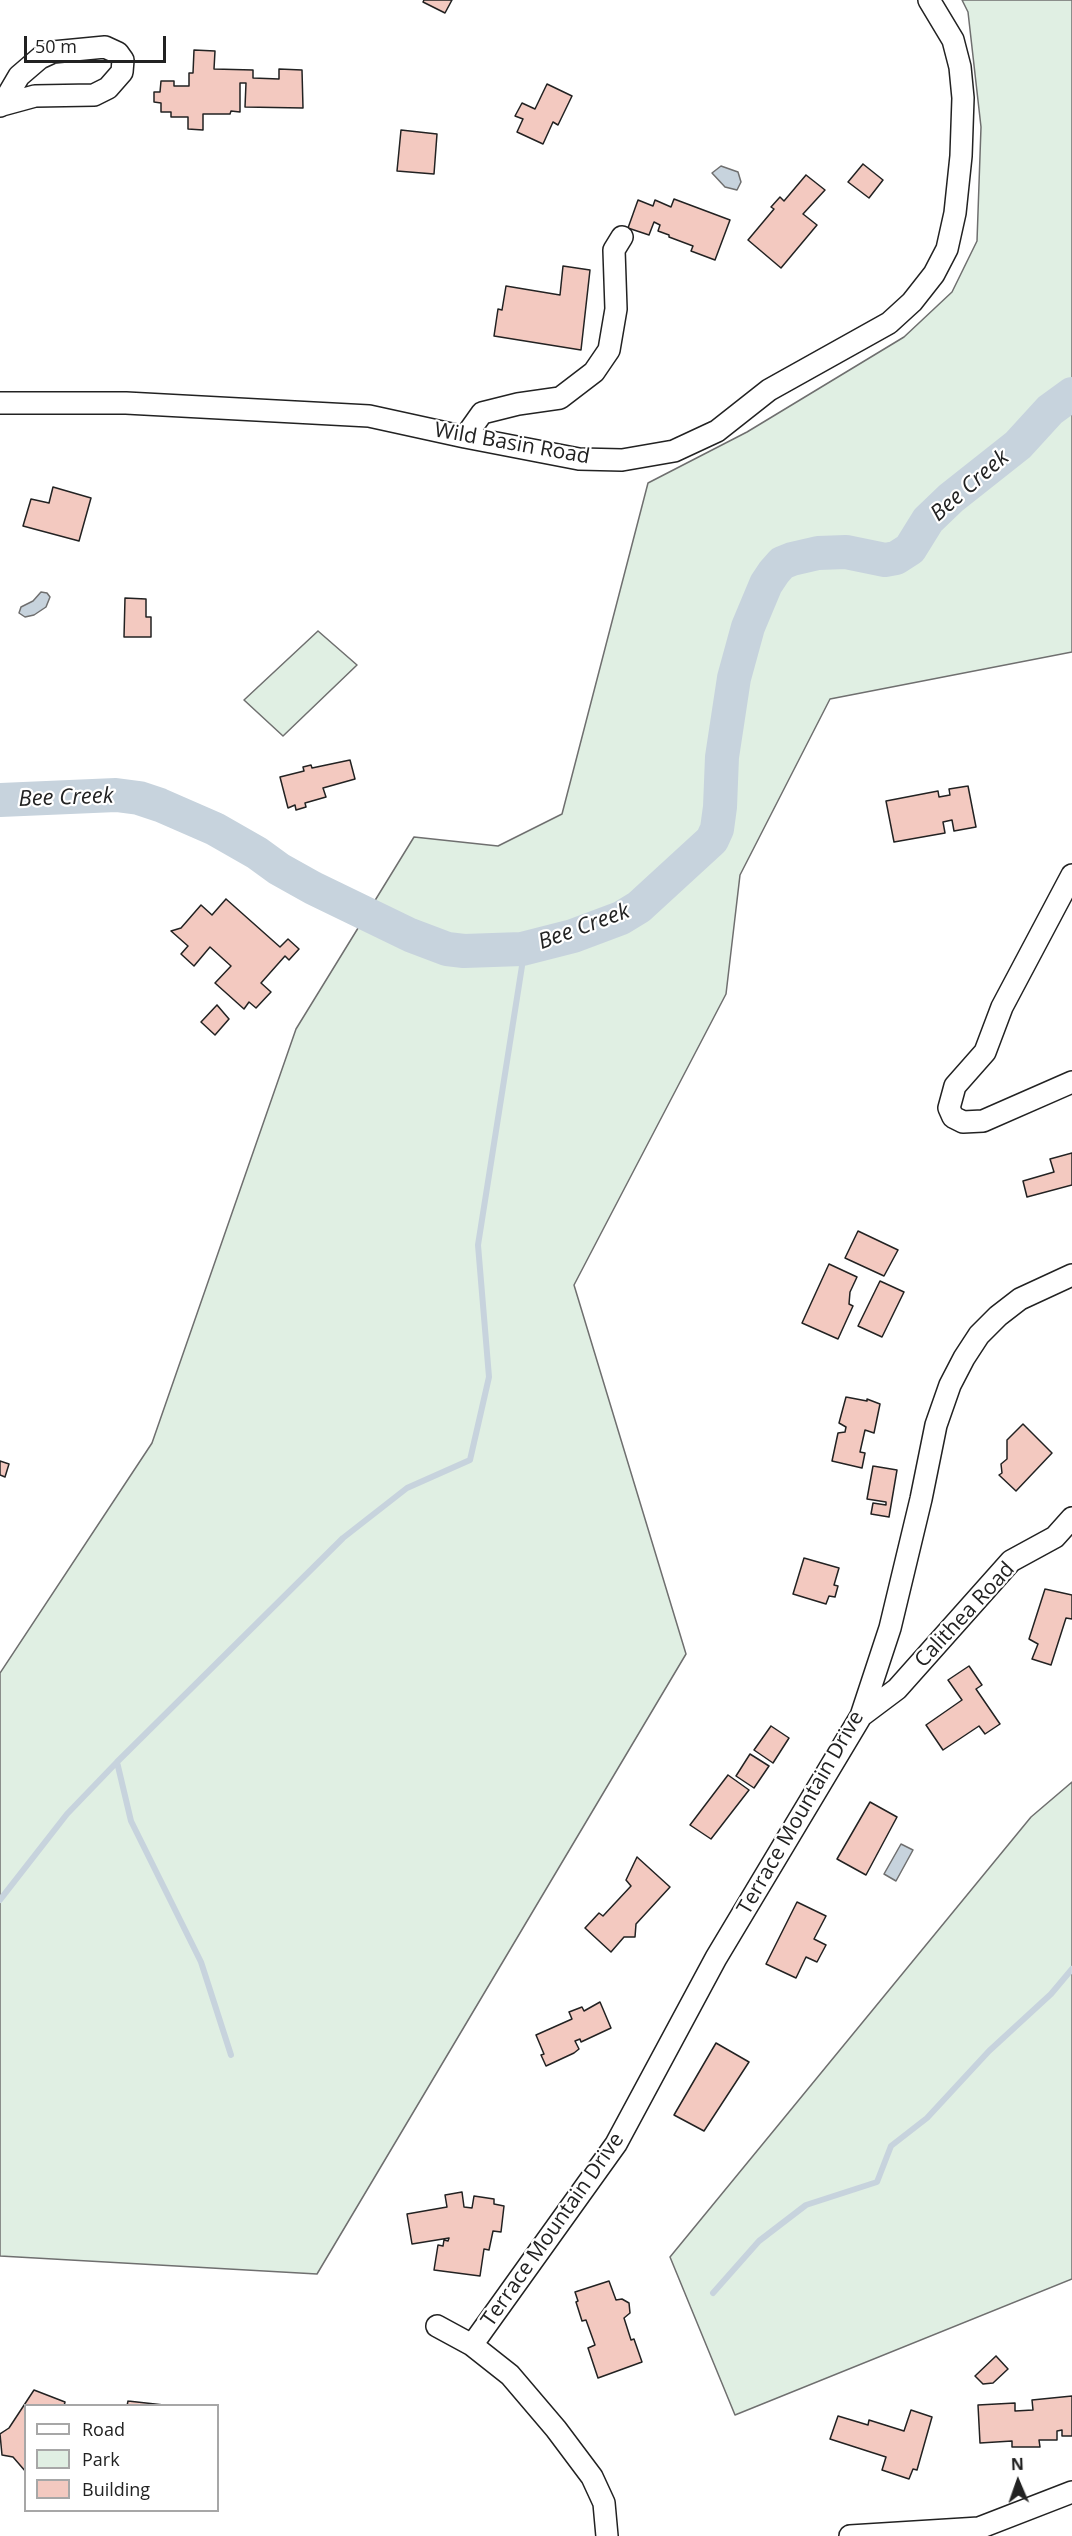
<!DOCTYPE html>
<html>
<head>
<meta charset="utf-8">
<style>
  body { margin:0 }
  #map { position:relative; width:1072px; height:2536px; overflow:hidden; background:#fff; font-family:"Open Sans",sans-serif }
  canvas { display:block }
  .legend { position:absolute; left:24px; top:2404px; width:195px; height:108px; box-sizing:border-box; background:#fff; border:2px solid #a7a7a7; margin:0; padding:8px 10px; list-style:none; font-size:18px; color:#222 }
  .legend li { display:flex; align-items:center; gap:12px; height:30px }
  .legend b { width:30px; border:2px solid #a7a7a7 }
  .north { position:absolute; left:988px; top:2452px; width:60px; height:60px; -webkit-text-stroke:4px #fff; paint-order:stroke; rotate:358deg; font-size:16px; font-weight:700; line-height:24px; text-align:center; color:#222 }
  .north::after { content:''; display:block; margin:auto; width:21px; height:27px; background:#222; clip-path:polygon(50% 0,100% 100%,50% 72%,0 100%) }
  .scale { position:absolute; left:24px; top:36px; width:142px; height:27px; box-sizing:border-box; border:3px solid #222; border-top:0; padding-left:8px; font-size:18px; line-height:21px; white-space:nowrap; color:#222; -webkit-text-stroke:4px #fff; paint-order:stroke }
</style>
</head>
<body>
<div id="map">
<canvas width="1072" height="2536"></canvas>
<ul class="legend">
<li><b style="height:8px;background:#fff"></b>Road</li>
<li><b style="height:16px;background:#e0efe3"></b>Park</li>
<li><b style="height:16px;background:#f3c9c0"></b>Building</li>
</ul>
<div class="north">N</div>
<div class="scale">50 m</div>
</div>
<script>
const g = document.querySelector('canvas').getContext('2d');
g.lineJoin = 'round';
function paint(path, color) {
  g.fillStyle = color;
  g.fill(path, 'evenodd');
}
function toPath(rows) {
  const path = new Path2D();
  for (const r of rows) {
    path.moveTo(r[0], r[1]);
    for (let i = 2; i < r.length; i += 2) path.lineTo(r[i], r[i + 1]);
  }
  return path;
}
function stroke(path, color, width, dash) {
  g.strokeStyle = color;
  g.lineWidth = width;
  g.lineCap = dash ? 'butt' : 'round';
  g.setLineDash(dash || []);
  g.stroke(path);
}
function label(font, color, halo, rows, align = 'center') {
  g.font = font + ' "Open Sans",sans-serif';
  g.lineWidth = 4.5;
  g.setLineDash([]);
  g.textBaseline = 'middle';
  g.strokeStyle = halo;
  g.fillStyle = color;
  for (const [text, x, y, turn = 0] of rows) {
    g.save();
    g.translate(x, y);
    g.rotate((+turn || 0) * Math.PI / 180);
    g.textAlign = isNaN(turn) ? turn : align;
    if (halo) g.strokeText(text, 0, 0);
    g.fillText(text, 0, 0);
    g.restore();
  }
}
const green = toPath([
  [962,0,1072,0,1072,652,830,699,740,875,726,994,574,1285,686,1654,317,2274,0,2256,0,1673,152,1443,296,1029,414,837,498,846,562,814,648,483,747,432,904,337,952,292,977,241,981,127,968,12,962,0],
  [318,631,357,665,283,736,244,700,318,631],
  [1072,1782,1072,2279,735,2415,670,2257,1031,1817,1072,1782]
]);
paint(green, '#e0efe3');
stroke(green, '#6f6f6f', 1.5);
const water = toPath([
  [721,166,738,172,741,182,737,190,725,187,712,173,721,166],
  [41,592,47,593,50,597,46,607,34,615,25,617,19,613,21,607,33,601,41,592],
  [901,1844,913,1850,896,1881,884,1874,901,1844]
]);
paint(water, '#c7d3dd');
stroke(water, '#6f6f6f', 1.5);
stroke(toPath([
  [0,1900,67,1814,117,1762],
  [231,2055,201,1962,131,1821,117,1762,343,1538,407,1488,470,1460,489,1377,478,1245,522,966,522,949],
  [713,2293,759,2241,806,2205,877,2182,891,2146,927,2118,989,2051,1051,1994,1072,1969]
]), '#c7d3dd', 6);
stroke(toPath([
  [0,800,116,795,139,798,160,805,215,829,257,853,279,869,313,888,410,935,447,949,464,951,522,949,573,936,621,918,639,907,712,840,717,829,720,807,722,757,734,678,748,627,766,584,774,572,782,563,792,559,818,553,846,552,885,560,896,558,910,549,928,520,951,498,1018,445,1050,410,1072,394]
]), '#c7d3dd', 34);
const building = toPath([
  [424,0,452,0,445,13,423,2,424,0],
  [194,50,215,51,214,69,253,70,253,78,279,79,279,69,302,70,303,108,245,107,246,83,240,83,240,112,231,111,230,114,203,114,203,130,188,129,188,117,171,117,171,112,161,112,161,103,154,102,154,92,160,92,161,81,174,81,174,86,189,86,189,73,193,73,194,50],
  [547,84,572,96,558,125,553,122,543,144,517,132,523,119,515,116,522,103,535,109,547,84],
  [401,130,437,134,434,174,397,171,401,130],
  [863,164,883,180,869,198,848,182,863,164],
  [806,175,825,190,803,214,817,225,781,268,748,240,774,209,771,207,780,197,784,201,806,175],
  [674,199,730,220,715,260,691,251,693,246,669,237,669,235,658,231,660,225,654,222,649,235,628,228,638,200,653,206,655,200,671,207,674,199],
  [563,266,590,270,581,350,494,336,498,309,502,310,506,286,560,295,563,266],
  [53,487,91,498,79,541,23,526,31,499,49,503,53,487],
  [125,598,146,599,146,617,151,617,151,637,124,637,125,598],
  [350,760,355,779,323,788,326,797,305,803,306,807,296,810,295,805,288,808,280,777,304,771,303,767,311,765,312,768,350,760],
  [968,786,976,827,954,831,952,820,943,822,945,833,894,842,886,801,938,791,939,797,950,795,949,789,968,786],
  [226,899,280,947,288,939,299,949,289,960,285,956,261,983,271,992,256,1008,249,1002,244,1009,215,983,231,966,210,947,194,966,181,954,188,946,171,931,181,928,201,905,212,915,226,899],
  [217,1005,229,1019,215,1035,201,1022,217,1005],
  [1072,1153,1072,1185,1027,1197,1023,1181,1054,1172,1050,1159,1072,1153],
  [858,1231,898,1250,884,1276,845,1258,858,1231],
  [829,1264,857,1277,850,1292,849,1304,853,1306,838,1339,802,1323,829,1264],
  [880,1281,904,1292,882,1337,858,1326,880,1281],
  [846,1397,867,1401,867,1399,880,1404,874,1433,865,1430,860,1452,865,1453,862,1468,832,1461,838,1433,845,1432,846,1427,839,1423,846,1397],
  [1023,1424,1052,1453,1016,1491,999,1475,1002,1473,1001,1464,1007,1459,1007,1440,1023,1424],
  [0,1461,9,1464,5,1477,0,1475,0,1461],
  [873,1466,897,1470,889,1517,871,1514,873,1503,886,1505,886,1502,867,1499,873,1466],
  [804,1558,839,1568,834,1585,838,1586,835,1597,829,1596,826,1604,793,1594,804,1558],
  [1045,1589,1072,1595,1072,1619,1066,1618,1051,1665,1032,1659,1038,1644,1029,1639,1045,1589],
  [969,1666,982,1685,976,1689,1000,1724,985,1734,979,1726,943,1750,926,1725,962,1700,948,1680,969,1666],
  [771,1726,789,1738,773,1763,754,1750,771,1726],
  [750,1754,769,1766,754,1788,736,1776,750,1754],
  [728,1775,749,1790,711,1839,690,1825,728,1775],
  [870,1802,897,1817,866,1875,837,1859,870,1802],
  [637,1857,670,1887,636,1924,635,1937,624,1937,611,1952,585,1928,599,1913,603,1916,631,1886,626,1880,637,1857],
  [797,1902,826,1916,814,1939,826,1945,817,1962,806,1957,796,1978,766,1964,797,1902],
  [600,2002,611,2028,581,2042,580,2039,575,2041,579,2049,574,2053,546,2066,541,2055,544,2054,536,2035,572,2019,569,2012,582,2007,584,2011,600,2002],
  [716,2043,749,2062,704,2131,674,2115,716,2043],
  [462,2192,464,2207,472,2208,474,2196,494,2199,494,2204,504,2206,501,2232,493,2231,489,2250,484,2249,480,2276,434,2270,438,2245,443,2246,444,2240,448,2241,449,2238,412,2244,407,2214,447,2207,445,2195,462,2192],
  [609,2281,616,2300,622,2299,629,2303,630,2313,624,2318,631,2340,634,2339,642,2362,598,2378,588,2348,595,2345,586,2320,582,2321,576,2302,578,2301,575,2292,609,2281],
  [996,2356,1008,2369,993,2383,983,2384,975,2376,996,2356],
  [34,2390,65,2402,64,2406,26,2406,26,2472,13,2457,2,2455,0,2434,9,2428,34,2390],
  [1072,2396,1072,2436,1062,2436,1062,2430,1057,2431,1057,2440,1039,2440,1040,2447,1012,2447,1012,2441,980,2443,978,2405,1015,2403,1015,2411,1033,2410,1032,2400,1072,2396],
  [128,2401,173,2406,127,2406,128,2401],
  [911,2410,932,2417,917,2470,913,2469,909,2479,882,2470,886,2457,830,2439,838,2416,868,2425,869,2420,904,2431,911,2410]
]);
paint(building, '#f3c9c0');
stroke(building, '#222', 1.5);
const minor = toPath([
  [0,106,2,105,35,96,94,95,108,88,122,72,123,60,118,53,105,47,53,52,40,58,19,76,2,105],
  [0,403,126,403,369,416,465,437,579,459,622,460,674,451,717,431,769,390,889,323,912,302,934,274,947,249,955,213,961,156,963,98,960,67,953,40,929,0],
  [465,437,482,413,518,404,560,398,594,372,609,350,616,309,614,250,622,237],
  [1072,875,1002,1007,985,1052,955,1086,949,1108,953,1117,963,1122,983,1121,1072,1082],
  [861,1716,897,1689,1011,1561,1055,1537,1072,1518],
  [437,2326,472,2345,510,2375,556,2429,592,2477,604,2503,607,2536],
  [472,2345,616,2144,716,1958,861,1716,890,1628,921,1499,936,1425,950,1385,964,1358,979,1335,998,1316,1020,1299,1072,1275],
  [850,2536,979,2528,1072,2492]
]);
stroke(minor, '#222', 24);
stroke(minor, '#fff', 21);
label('21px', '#222', '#fff', [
  ["Wild Basin Road",512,444,10],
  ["Calithea Road",965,1615,-47],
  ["Terrace Mountain Drive",801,1813,-60],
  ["Terrace Mountain Drive",553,2230,-55]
]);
label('italic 22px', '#222', '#fff', [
  ["Bee Creek",970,486,-41],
  ["Bee Creek",66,798,-2],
  ["Bee Creek",584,927,-20]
]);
</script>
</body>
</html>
